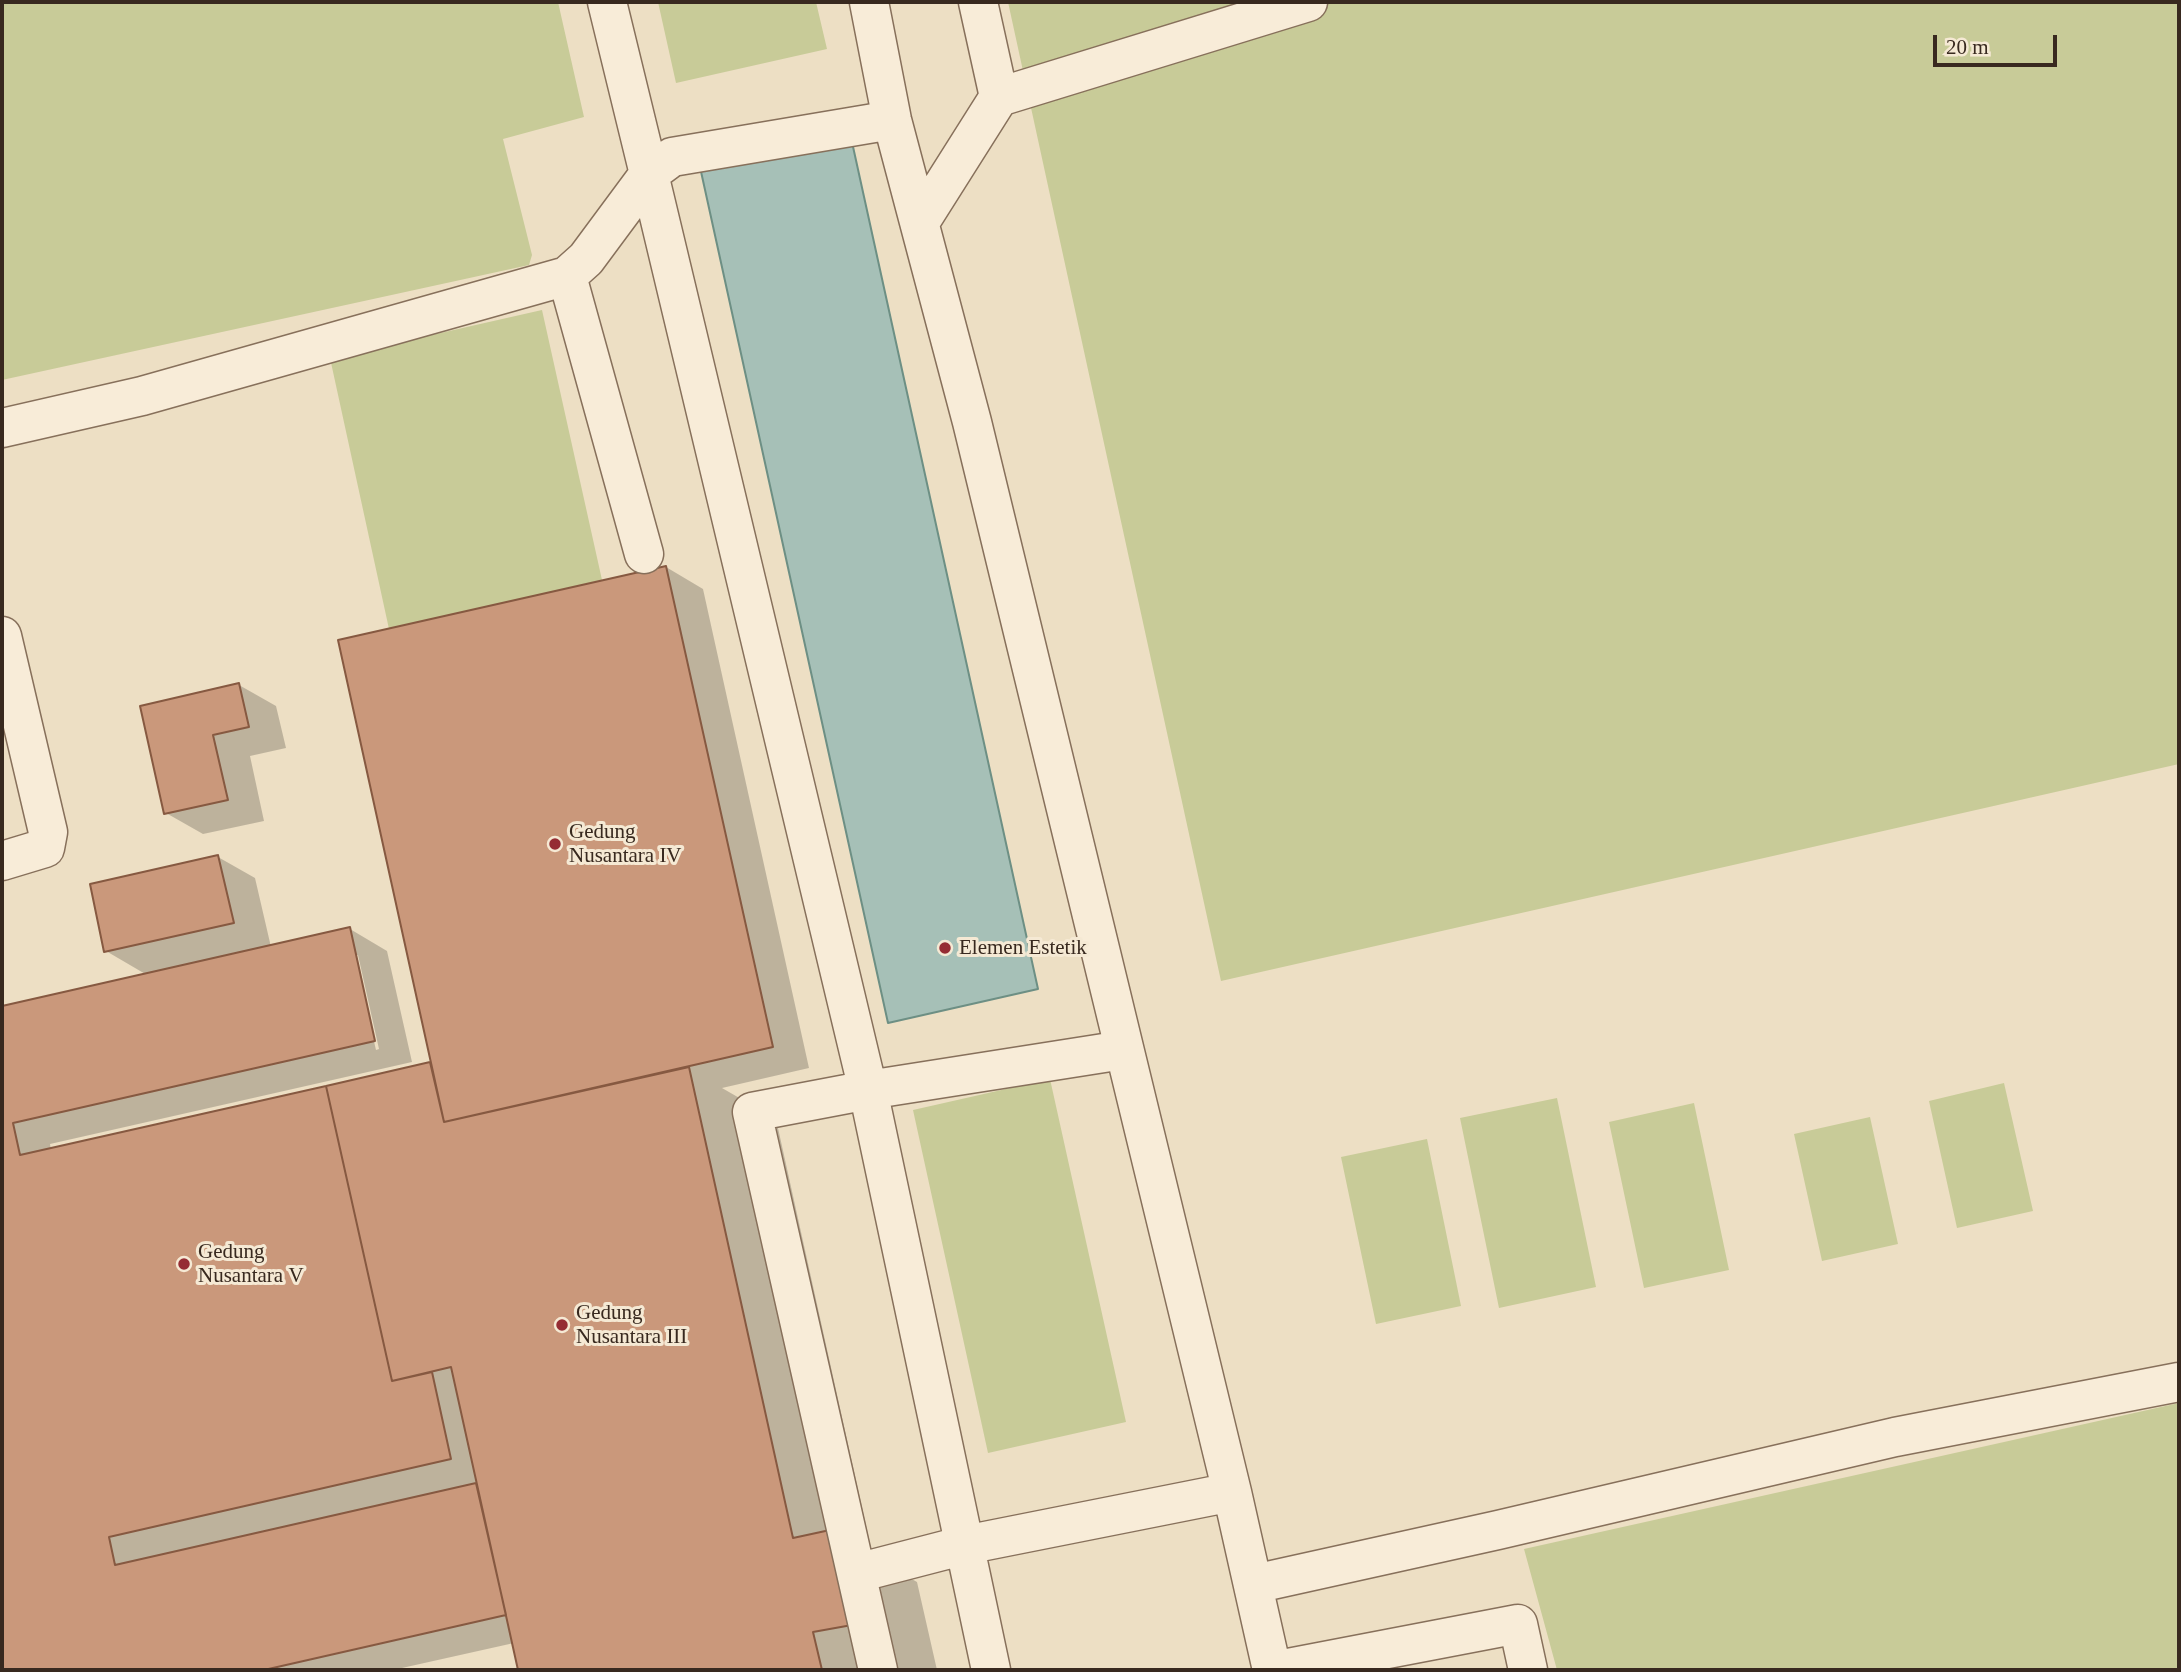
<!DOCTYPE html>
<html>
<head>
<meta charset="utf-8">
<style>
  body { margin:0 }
  #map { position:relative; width:2181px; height:1672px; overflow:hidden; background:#eddfc4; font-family:Georgia,serif }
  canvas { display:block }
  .frame { position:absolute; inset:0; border:4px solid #38291f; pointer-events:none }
  .scale { position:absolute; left:1933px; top:35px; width:124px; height:32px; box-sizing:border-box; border:4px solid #38291f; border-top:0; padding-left:9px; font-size:21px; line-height:24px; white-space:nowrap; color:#38291f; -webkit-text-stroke:5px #f5e9d4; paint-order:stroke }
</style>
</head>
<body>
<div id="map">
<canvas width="2181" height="1672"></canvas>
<div class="frame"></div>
<div class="scale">20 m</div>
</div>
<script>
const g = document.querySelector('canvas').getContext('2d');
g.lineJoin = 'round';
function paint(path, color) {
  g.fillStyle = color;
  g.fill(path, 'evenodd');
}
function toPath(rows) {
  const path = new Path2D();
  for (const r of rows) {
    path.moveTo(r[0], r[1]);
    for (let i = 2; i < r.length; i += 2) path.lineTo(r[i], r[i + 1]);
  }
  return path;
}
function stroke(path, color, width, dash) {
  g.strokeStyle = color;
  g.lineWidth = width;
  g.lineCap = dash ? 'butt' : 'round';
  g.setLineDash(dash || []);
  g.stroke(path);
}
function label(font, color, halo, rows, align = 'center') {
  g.font = font + ' Georgia,serif';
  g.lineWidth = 6;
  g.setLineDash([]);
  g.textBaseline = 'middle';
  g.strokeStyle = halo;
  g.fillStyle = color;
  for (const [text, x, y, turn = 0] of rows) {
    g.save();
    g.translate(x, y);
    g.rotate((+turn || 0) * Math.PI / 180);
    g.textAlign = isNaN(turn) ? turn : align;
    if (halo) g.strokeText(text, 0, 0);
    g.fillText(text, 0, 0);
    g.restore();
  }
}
paint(toPath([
  [2,2,558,2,584,117,503,139,532,255,529,265,2,380],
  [658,2,816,2,827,49,676,83],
  [1008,2,2179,2,2179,764,1221,981],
  [542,310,602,580,389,629,330,358],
  [1050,1079,1126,1422,988,1453,913,1110],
  [2004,1083,2033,1211,1957,1228,1929,1101],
  [1557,1098,1596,1287,1499,1308,1460,1118],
  [1694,1103,1729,1270,1644,1288,1609,1122],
  [1870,1117,1898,1244,1822,1261,1794,1134],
  [1427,1139,1461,1306,1376,1324,1341,1157],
  [2179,1403,2179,1670,1557,1670,1524,1549]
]), '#c8cb98');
const water = toPath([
  [850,133,1038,989,888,1023,700,167,850,133]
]);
paint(water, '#a6c0b7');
stroke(water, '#6d8f84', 2);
paint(toPath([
  [666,567,703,589,809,1068,722,1088,776,1119,873,1557,917,1582,937,1670,520,1670,514,1643,393,1670,2,1670,2,1008,147,975,106,951,218,857,255,878,271,947,350,929,387,951,412,1062,50,1144,51,1150,430,1064,433,1066],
  [354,955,358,955,379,1049,376,1050],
  [239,685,276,706,286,748,250,756,264,821,203,834,166,813]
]), '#0003');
const building = toPath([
  [666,566,773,1047,444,1122,338,640,666,566],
  [239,683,249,727,213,735,228,800,164,814,140,706,239,683],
  [218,855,234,923,104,952,90,884,218,855],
  [350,927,375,1041,13,1123,20,1155,326,1086,392,1381,432,1372,451,1459,109,1537,115,1565,476,1483,506,1615,264,1670,2,1670,2,1006,350,927],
  [430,1062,444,1122,689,1067,793,1538,830,1530,852,1625,813,1632,822,1670,518,1670,451,1367,392,1381,326,1086,430,1062]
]);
paint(building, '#ca987b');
stroke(building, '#865941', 2);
const minor = toPath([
  [869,2,892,120,972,422,1232,1492,1272,1670],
  [978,2,999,97],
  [892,120,672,157,649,174,868,1090,991,1670],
  [920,222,999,97,1308,2],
  [567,276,644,554],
  [2,428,142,396,567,276,586,259,649,174,607,2],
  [2,636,48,832,45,848,2,861],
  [857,1573,965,1545,1232,1492],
  [1254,1584,1498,1530,1895,1437,2179,1382],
  [878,1670,752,1112,868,1090,1123,1050],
  [1278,1670,1518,1624,1528,1670]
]);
stroke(minor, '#87705b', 41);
stroke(minor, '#f8ecd8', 38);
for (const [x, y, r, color] of [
  [555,844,7,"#952c33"],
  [945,948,7,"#952c33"],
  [184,1264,7,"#952c33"],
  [562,1325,7,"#952c33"]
]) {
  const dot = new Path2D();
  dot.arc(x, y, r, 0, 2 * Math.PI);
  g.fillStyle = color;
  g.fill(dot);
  stroke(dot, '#f5e9d4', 2.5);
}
label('21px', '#38291f', '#f5e9d4', [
  ["Gedung",569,832],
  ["Nusantara IV",569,856],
  ["Elemen Estetik",959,948],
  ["Gedung",198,1252],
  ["Nusantara V",198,1276],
  ["Gedung",576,1313],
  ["Nusantara III",576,1337]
], 'left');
</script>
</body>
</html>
